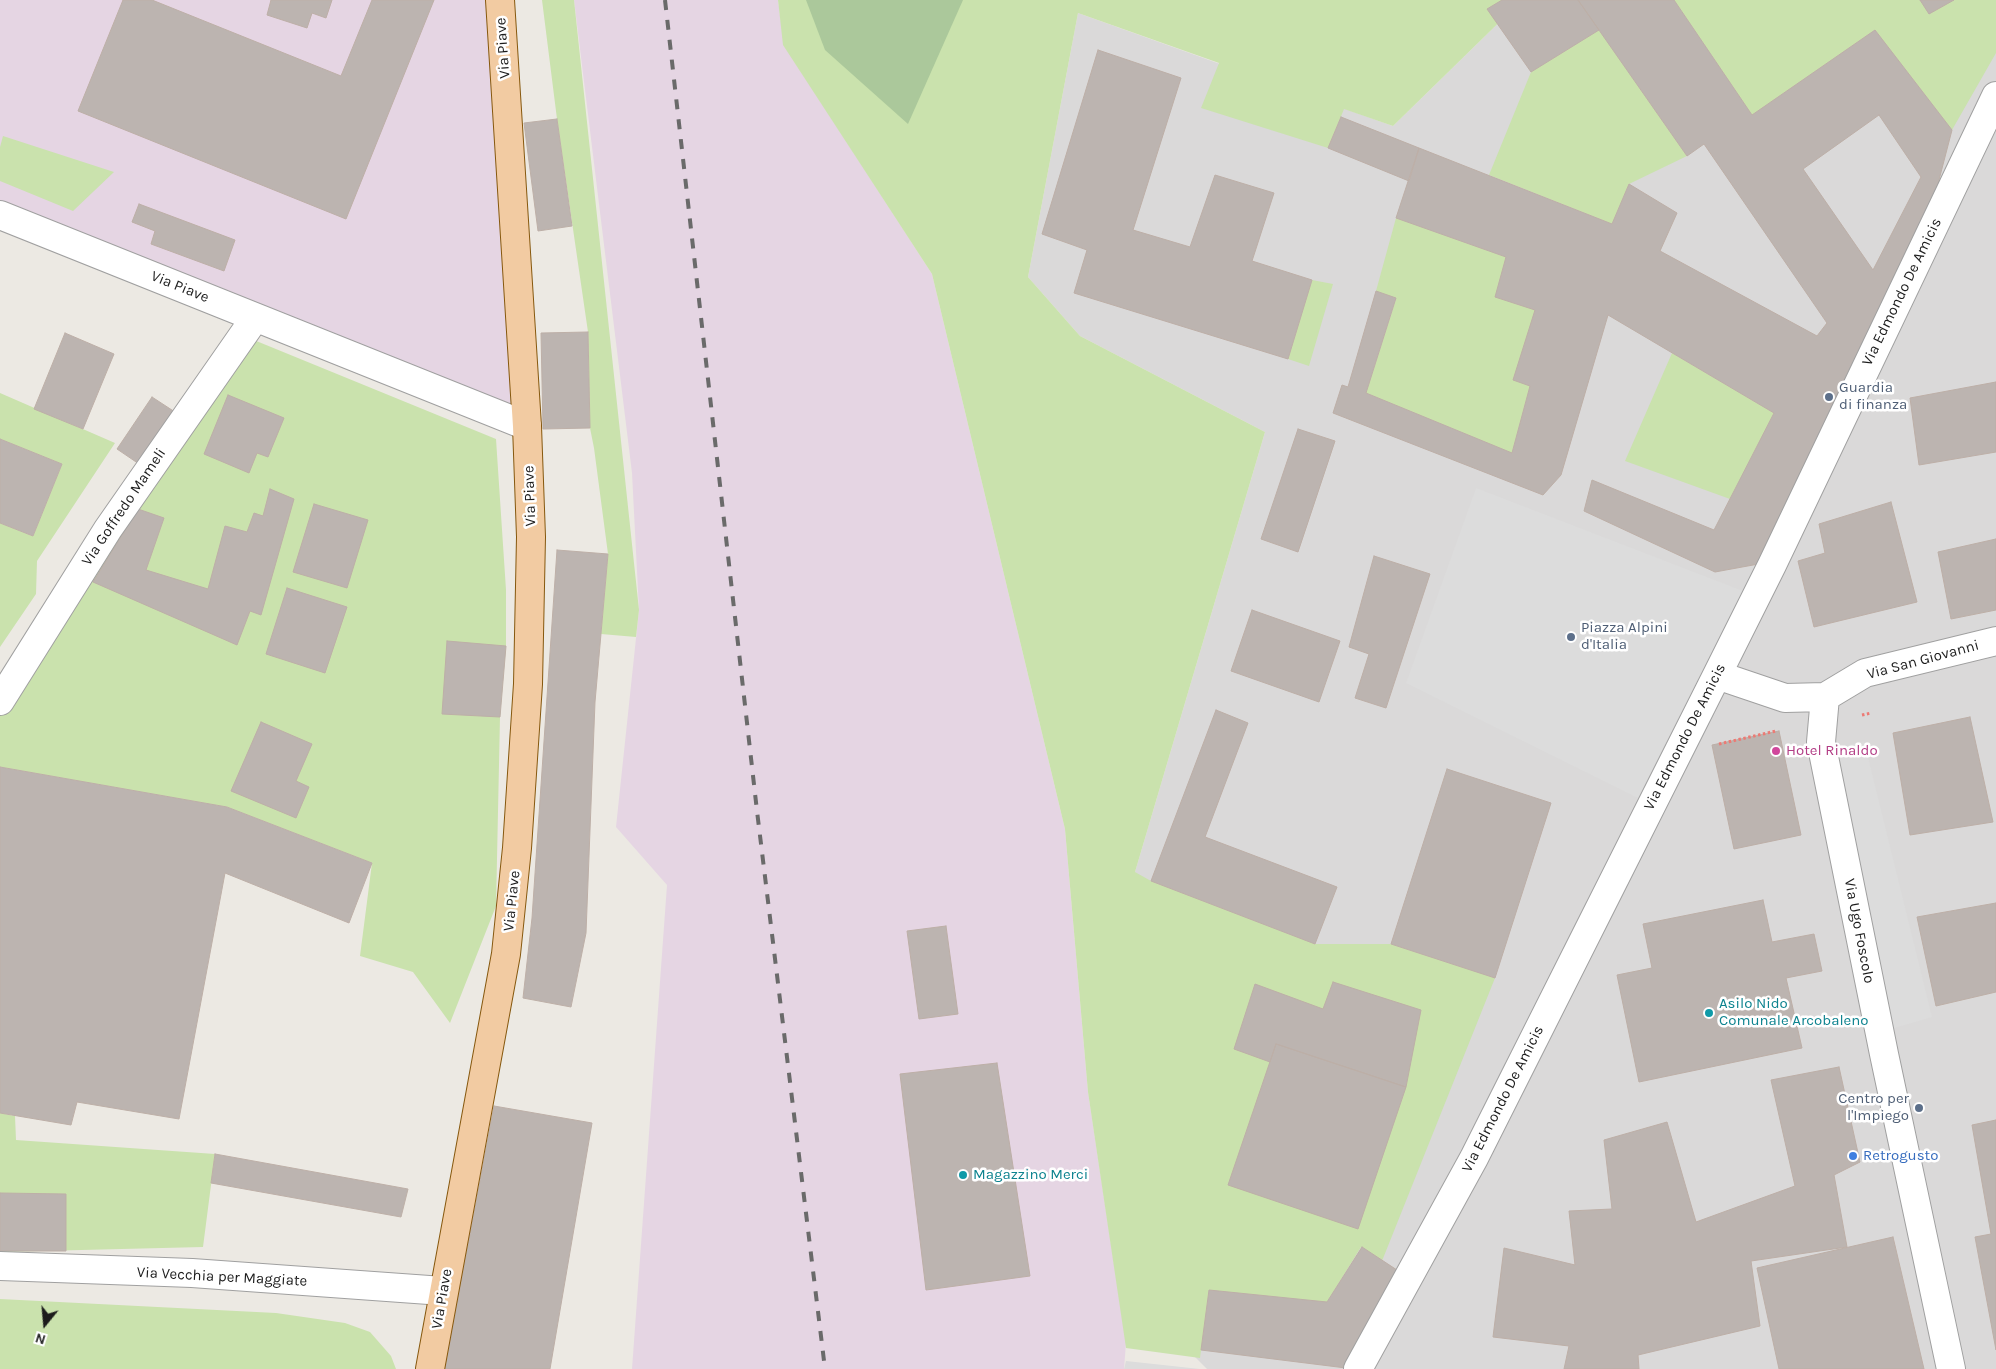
<!DOCTYPE html>
<html>
<head>
<meta charset="utf-8">
<style>
  body { margin:0 }
  #map { position:relative; width:1996px; height:1369px; overflow:hidden; background:#ece9e3; font-family:Karla,sans-serif }
  canvas { display:block }
  .north { position:absolute; left:20px; top:1299px; width:50px; height:50px; -webkit-text-stroke:4px #fff; paint-order:stroke; rotate:197deg; font-size:14px; font-weight:700; line-height:20px; text-align:center; color:#1c1c1c }
  .north::after { content:''; display:block; margin:auto; width:18px; height:22px; background:#1c1c1c; clip-path:polygon(50% 0,100% 100%,50% 72%,0 100%) }
</style>
</head>
<body>
<div id="map">
<canvas width="1996" height="1369"></canvas>
<div class="north">N</div>
</div>
<script>
const g = document.querySelector('canvas').getContext('2d');
g.lineJoin = 'round';
function paint(path, color) {
  g.fillStyle = color;
  g.fill(path, 'evenodd');
}
function toPath(rows) {
  const path = new Path2D();
  for (const r of rows) {
    path.moveTo(r[0], r[1]);
    for (let i = 2; i < r.length; i += 2) path.lineTo(r[i], r[i + 1]);
  }
  return path;
}
function stroke(path, color, width, dash) {
  g.strokeStyle = color;
  g.lineWidth = width;
  g.lineCap = dash ? 'butt' : 'round';
  g.setLineDash(dash || []);
  g.stroke(path);
}
function label(font, color, halo, rows, align = 'center') {
  g.font = font + ' Karla,sans-serif';
  g.lineWidth = 5;
  g.setLineDash([]);
  g.textBaseline = 'middle';
  g.strokeStyle = halo;
  g.fillStyle = color;
  for (const [text, x, y, turn = 0] of rows) {
    g.save();
    g.translate(x, y);
    g.rotate((+turn || 0) * Math.PI / 180);
    g.textAlign = isNaN(turn) ? turn : align;
    if (halo) g.strokeText(text, 0, 0);
    g.fillText(text, 0, 0);
    g.restore();
  }
}
paint(toPath([
  [1522,0,1996,0,1996,1369,1207,1369,1187,1349,1135,872,1265,432,1080,336,1028,277,1078,13,1393,126]
]), '#dad9d9');
paint(toPath([
  [0,0,500,0,527,426,0,215],
  [574,0,778,0,784,45,932,274,1065,829,1088,1092,1126,1343,1124,1369,632,1369,667,885,616,827,639,610,632,473]
]), '#e5d5e3');
paint(toPath([
  [542,0,574,0,639,610,636,637,601,634,608,554,594,448,590,428,588,332,557,119],
  [778,0,1522,0,1393,126,1344,109,1328,148,1201,108,1219,63,1078,13,1028,277,1080,336,1265,432,1135,872,1151,881,1315,944,1391,944,1495,978,1382,1261,1361,1247,1327,1302,1209,1290,1200,1358,1126,1348,1088,1092,1065,829,932,274,783,45],
  [1674,0,1996,0,1996,53,1952,130,1875,30,1752,115],
  [1599,30,1687,156,1629,184,1612,224,1489,175,1531,72],
  [3,136,114,172,73,211,0,181,0,147],
  [1396,218,1506,257,1496,297,1535,310,1530,386,1512,453,1366,393,1396,299,1376,291],
  [1312,280,1333,284,1309,366,1288,359],
  [249,338,496,439,506,590,506,646,500,717,496,906,450,1023,413,972,360,956,372,863,227,807,0,767,0,715,114,536],
  [1672,353,1774,413,1730,499,1625,461],
  [0,393,115,443,37,561,36,594,0,647,0,523,33,536,62,464,0,439],
  [0,1113,15,1116,16,1140,215,1154,203,1247,0,1252],
  [0,1299,276,1313,345,1323,370,1332,391,1356,396,1369,0,1369]
]), '#cae2ad');
paint(toPath([
  [806,0,963,0,908,124,825,50]
]), '#abc89b');
paint(toPath([
  [1476,488,1743,591,1638,798,1406,683],
  [1864,741,1932,1017,1891,1029,1828,751],
  [1126,1361,1200,1369,1124,1369]
]), '#dcdcdc');
const building = toPath([
  [123,0,152,0,341,76,372,0,434,0,346,219,78,111,123,0],
  [271,0,332,0,326,18,312,13,307,28,267,15,271,0],
  [1502,0,1578,0,1599,30,1531,72,1487,9,1502,0],
  [1578,0,1674,0,1752,115,1875,30,1952,130,1927,226,1764,563,1715,572,1584,511,1592,480,1714,530,1774,413,1608,315,1561,475,1543,495,1333,413,1342,385,1348,387,1376,291,1396,298,1366,393,1512,453,1530,386,1513,380,1535,310,1495,297,1506,257,1396,218,1419,148,1612,224,1629,184,1677,213,1660,251,1817,336,1827,323,1704,144,1687,156,1578,0],
  [1879,115,1921,177,1873,270,1803,169,1879,115],
  [1920,0,1954,0,1929,14,1920,0],
  [1098,50,1181,78,1133,230,1190,247,1215,175,1274,193,1252,261,1312,280,1288,359,1074,293,1087,250,1042,234,1098,50],
  [1341,117,1419,148,1409,181,1328,148,1341,117],
  [557,119,572,226,538,231,524,123,557,119],
  [139,204,235,240,224,271,151,244,155,231,132,222,139,204],
  [588,332,590,428,543,429,541,333,588,332],
  [65,333,114,354,83,429,34,409,65,333],
  [1996,382,1996,452,1919,465,1910,398,1996,382],
  [228,395,284,418,268,457,257,453,249,473,204,454,228,395],
  [152,397,178,414,142,466,117,449,152,397],
  [1298,429,1335,441,1298,552,1261,539,1298,429],
  [0,439,62,464,33,536,0,523,0,439],
  [270,489,294,499,261,615,250,611,237,645,93,582,138,509,164,518,146,570,208,589,225,526,247,532,254,513,263,516,270,489],
  [1891,502,1917,602,1814,627,1798,561,1825,553,1819,524,1891,502],
  [314,504,368,520,347,588,293,572,314,504],
  [1996,539,1996,610,1951,619,1938,552,1996,539],
  [557,550,608,554,595,702,586,933,571,1007,523,998,532,918,557,550],
  [1374,556,1430,574,1386,708,1355,698,1369,654,1349,647,1374,556],
  [287,588,347,607,325,673,266,654,287,588],
  [1252,610,1340,641,1319,702,1231,671,1252,610],
  [447,641,506,646,500,717,442,714,447,641],
  [1216,710,1248,723,1205,837,1337,887,1315,944,1151,881,1216,710],
  [1970,717,1993,822,1910,835,1893,733,1970,717],
  [261,722,312,744,296,781,309,787,296,818,231,791,261,722],
  [1779,731,1801,835,1734,849,1712,745,1779,731],
  [0,767,227,807,372,863,349,923,225,873,179,1119,77,1102,71,1125,0,1113,0,767],
  [1447,769,1551,803,1495,978,1391,944,1447,769],
  [1763,900,1772,942,1814,934,1822,971,1786,978,1802,1048,1639,1082,1617,975,1652,968,1643,924,1763,900],
  [1996,903,1996,992,1936,1006,1917,917,1996,903],
  [946,926,958,1014,919,1019,907,931,946,926],
  [1333,982,1421,1010,1406,1087,1276,1044,1270,1062,1234,1049,1255,984,1323,1009,1333,982],
  [1276,1044,1406,1087,1358,1229,1228,1185,1276,1044],
  [997,1063,1030,1276,926,1290,900,1074,997,1063],
  [1839,1067,1860,1162,1834,1175,1847,1247,1751,1261,1760,1326,1638,1355,1639,1369,1564,1369,1569,1346,1493,1337,1504,1248,1575,1265,1569,1211,1612,1209,1604,1140,1667,1122,1696,1222,1795,1186,1771,1080,1839,1067],
  [494,1106,592,1123,550,1369,445,1369,494,1106],
  [1996,1120,1996,1350,1975,1237,1991,1234,1972,1125,1996,1120],
  [215,1154,408,1189,401,1217,211,1183,215,1154],
  [0,1193,66,1194,66,1251,0,1251,0,1193],
  [1893,1237,1924,1369,1779,1369,1757,1268,1893,1237],
  [1362,1247,1400,1272,1346,1368,1201,1350,1209,1290,1327,1302,1362,1247]
]);
paint(building, '#bcb4b0');
stroke(building, '#bdafa7', 1);
const minor = toPath([
  [0,215,527,426],
  [1717,675,1785,698,1825,697,1865,673,1996,641],
  [1825,697,1821,742,1884,1054,1951,1369],
  [0,701,108,529,255,318],
  [0,1266,192,1273,443,1291],
  [1358,1369,1474,1158,1717,675,1772,565,1996,96]
]);
const primary = toPath([
  [430,1369,506,954,517,848,528,684,531,537,527,426,500,0]
]);
stroke(minor, '#a0a0a0', 30);
stroke(primary, '#86580e', 30);
stroke(toPath([
  [1862,715,1871,713],
  [1719,744,1776,731]
]), '#ec7a74', 3, [2.5, 2.5]);
stroke(minor, '#fff', 28);
stroke(primary, '#f2cba2', 28);
stroke(toPath([
  [665,0,757,811,825,1369]
]), '#6a6a6a', 4, [10, 10]);
for (const [x, y, r, color] of [
  [1829,397,5,"#5c6f8a"],
  [1571,637,5,"#5c6f8a"],
  [1776,751,5,"#d1479c"],
  [1709,1013,5,"#0f9aa8"],
  [1919,1108,5,"#5c6f8a"],
  [1853,1156,5,"#3f7fe0"],
  [963,1175,5,"#0f9aa8"]
]) {
  const dot = new Path2D();
  dot.arc(x, y, r, 0, 2 * Math.PI);
  g.fillStyle = color;
  g.fill(dot);
  stroke(dot, '#fff', 2);
}
label('15px', '#1c1c1c', '#fff', [
  ["Via Piave",503,48,-94],
  ["Via Piave",180,287,22],
  ["Via Edmondo De Amicis",1902,292,-64],
  ["Via Piave",530,496,-92],
  ["Via Goffredo Mameli",124,507,-56],
  ["Via San Giovanni",1923,660,-15],
  ["Via Edmondo De Amicis",1685,737,-63],
  ["Via Piave",512,901,-84],
  ["Via Ugo Foscolo",1859,931,79],
  ["Via Edmondo De Amicis",1503,1099,-63],
  ["Via Vecchia per Maggiate",222,1277,3],
  ["Via Piave",442,1299,-80]
]);
label('15px', '#4e5e75', '#fff', [
  ["Guardia",1839,388],
  ["di finanza",1839,405],
  ["Piazza Alpini",1581,628],
  ["d'Italia",1581,645],
  ["Centro per",1909,1099,"right"],
  ["l'Impiego",1909,1116,"right"]
], 'left');
label('15px', '#b23c85', '#fff', [
  ["Hotel Rinaldo",1786,751]
], 'left');
label('15px', '#0d838f', '#fff', [
  ["Asilo Nido",1719,1004],
  ["Comunale Arcobaleno",1719,1021],
  ["Magazzino Merci",973,1175]
], 'left');
label('15px', '#366cbe', '#fff', [
  ["Retrogusto",1863,1156]
], 'left');
</script>
</body>
</html>
